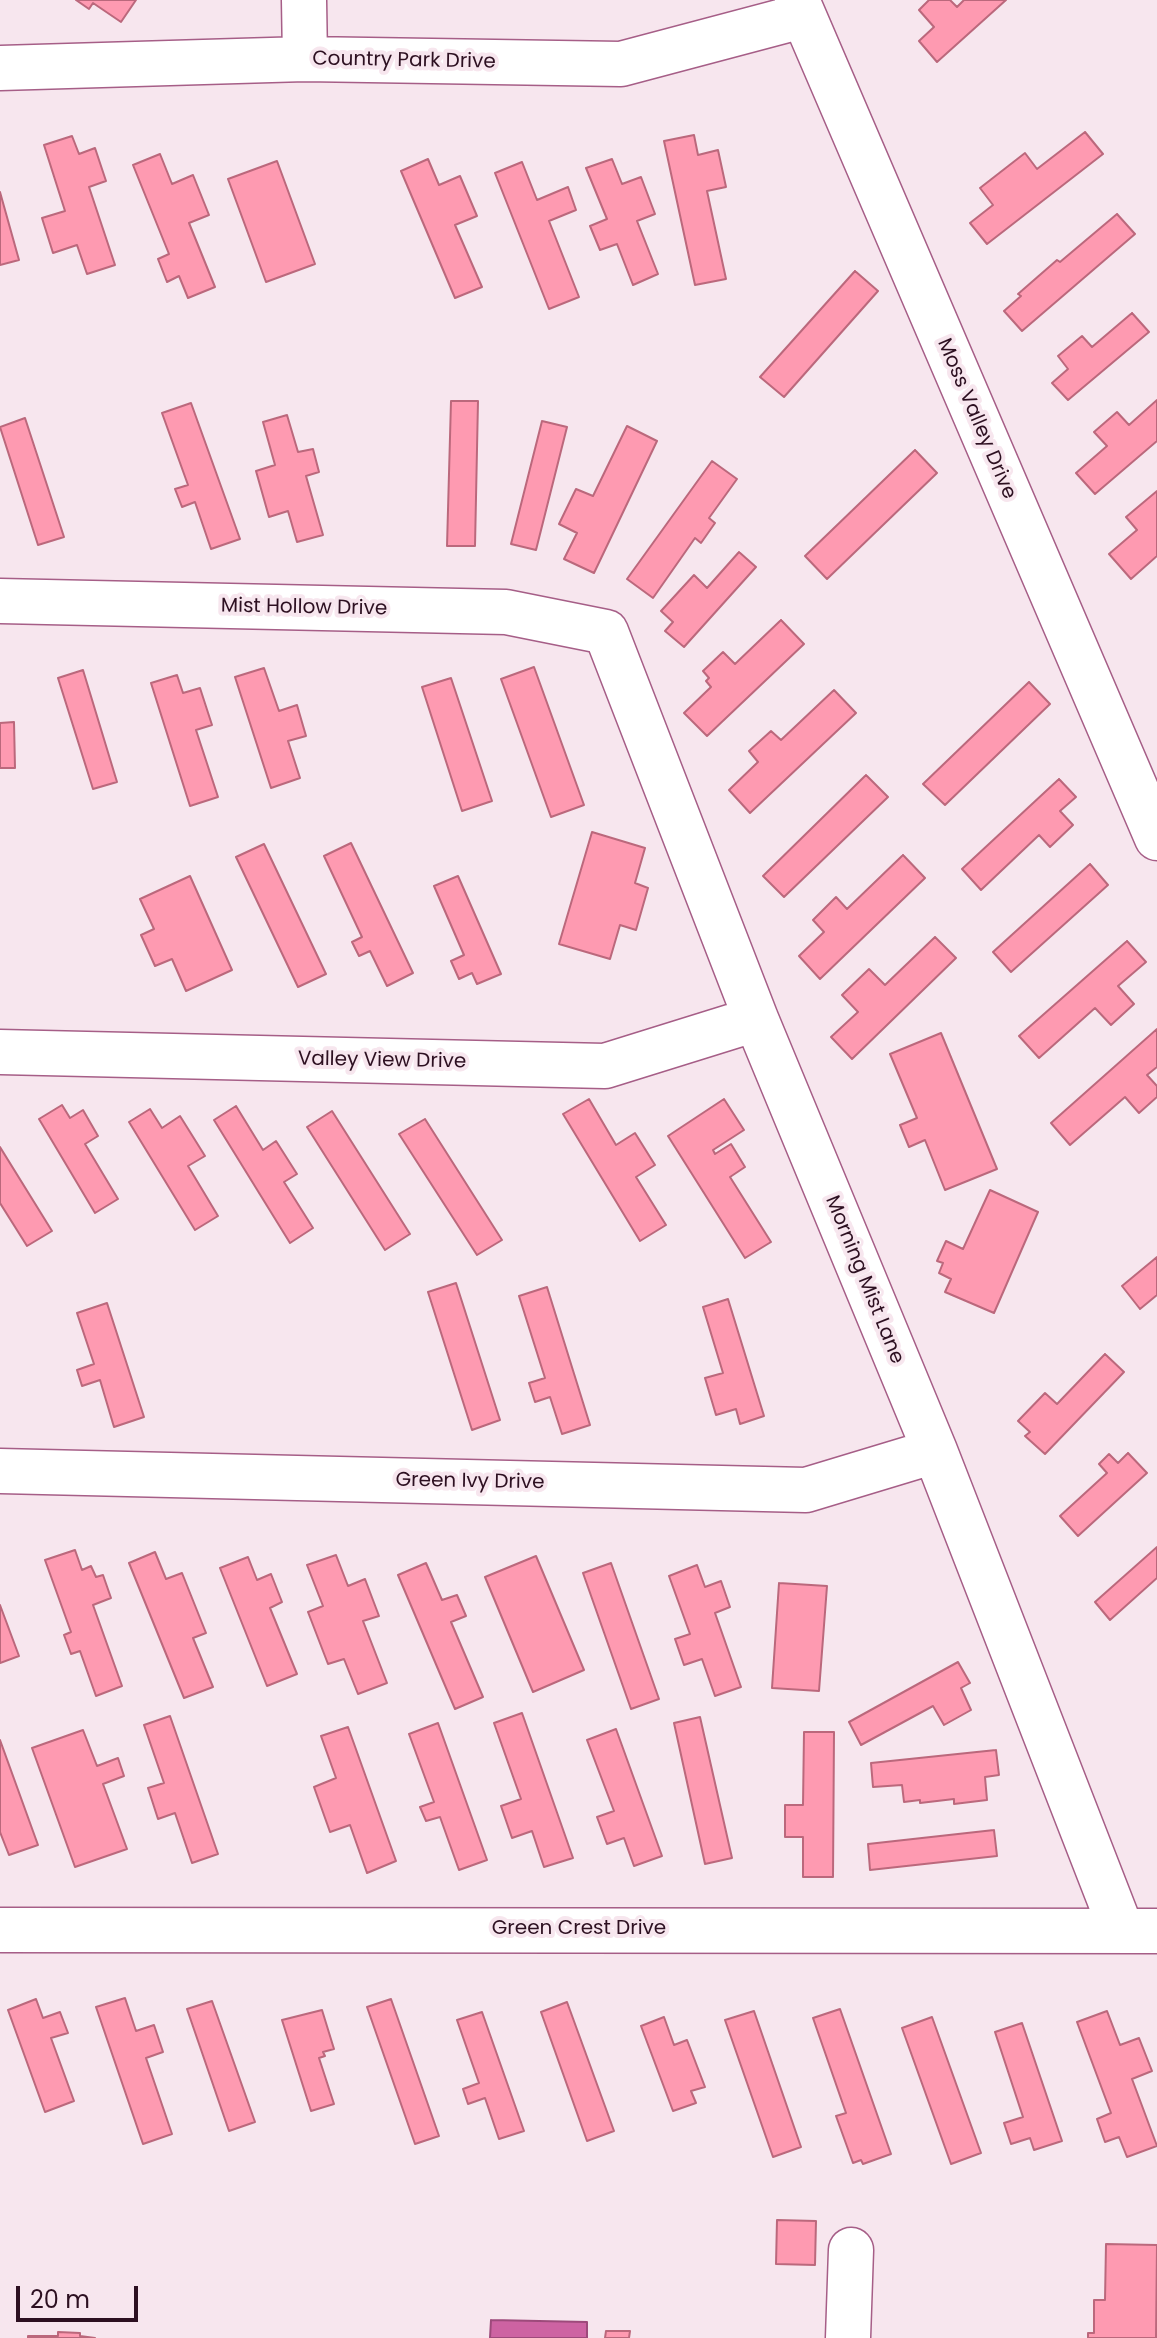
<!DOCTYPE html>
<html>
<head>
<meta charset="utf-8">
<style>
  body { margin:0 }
  #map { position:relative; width:1157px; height:2338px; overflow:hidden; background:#f7e6ee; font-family:Poppins,sans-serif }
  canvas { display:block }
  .scale { position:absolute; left:16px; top:2286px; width:122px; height:36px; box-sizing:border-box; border:4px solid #2d1021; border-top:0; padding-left:10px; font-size:24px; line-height:28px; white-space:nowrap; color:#2d1021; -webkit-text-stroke:6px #f7e6ee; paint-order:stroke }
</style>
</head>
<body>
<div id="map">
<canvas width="1157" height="2338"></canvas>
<div class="scale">20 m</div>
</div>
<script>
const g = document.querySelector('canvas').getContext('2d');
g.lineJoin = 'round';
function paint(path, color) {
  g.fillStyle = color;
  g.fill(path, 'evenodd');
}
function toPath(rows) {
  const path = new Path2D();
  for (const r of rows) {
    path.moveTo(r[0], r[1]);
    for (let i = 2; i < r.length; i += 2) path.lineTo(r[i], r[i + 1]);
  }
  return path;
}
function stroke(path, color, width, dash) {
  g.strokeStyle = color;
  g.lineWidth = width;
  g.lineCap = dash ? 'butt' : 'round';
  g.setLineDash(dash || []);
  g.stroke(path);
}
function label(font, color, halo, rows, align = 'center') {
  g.font = font + ' Poppins,sans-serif';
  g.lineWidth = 8;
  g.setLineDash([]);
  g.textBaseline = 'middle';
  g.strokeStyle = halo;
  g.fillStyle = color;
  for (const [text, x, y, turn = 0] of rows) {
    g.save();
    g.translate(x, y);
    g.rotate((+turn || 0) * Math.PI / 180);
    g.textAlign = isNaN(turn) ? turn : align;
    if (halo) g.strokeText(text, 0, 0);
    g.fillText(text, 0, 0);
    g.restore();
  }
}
const water = toPath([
  [491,2320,587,2322,587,2338,490,2338,491,2320]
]);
paint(water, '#cd63a2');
stroke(water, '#9d4a7b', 2);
const building = toPath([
  [76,0,136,0,121,22,93,3,89,9,76,0],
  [929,0,950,0,957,7,964,0,1006,0,937,62,919,41,934,27,919,10,929,0],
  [1085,132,1103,154,987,244,970,223,993,205,980,188,1025,153,1037,169,1085,132],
  [694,135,698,155,718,150,726,187,707,191,726,279,695,285,664,141,694,135],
  [72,136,79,154,95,148,106,181,89,187,115,265,87,274,77,245,53,253,42,218,65,211,44,145,72,136],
  [160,154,172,184,193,175,209,215,189,223,215,287,188,298,179,276,167,282,158,259,169,254,133,165,160,154],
  [428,159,439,185,460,176,477,216,455,225,482,287,455,298,401,171,428,159],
  [612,159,622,184,641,177,655,214,637,221,658,274,633,285,617,244,600,250,590,226,607,219,586,168,612,159],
  [277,161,315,264,266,282,228,179,277,161],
  [522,162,537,200,568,187,576,210,549,221,579,297,549,309,495,173,522,162],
  [0,192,19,260,0,265,0,192],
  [1117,214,1135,234,1022,331,1004,311,1021,296,1018,294,1057,260,1060,262,1117,214],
  [855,271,878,291,784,397,760,377,855,271],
  [1132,313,1149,332,1068,400,1052,383,1068,369,1058,356,1082,336,1092,347,1132,313],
  [1157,400,1157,441,1095,494,1076,473,1107,446,1094,432,1117,412,1129,425,1157,400],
  [451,401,478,401,475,546,447,546,451,401],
  [191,403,240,539,211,549,195,502,182,507,175,489,188,485,162,413,191,403],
  [287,415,298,452,313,449,319,472,306,476,323,535,297,542,288,511,269,517,256,471,275,465,263,422,287,415],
  [25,418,64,537,38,545,0,427,25,418],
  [542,421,567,427,536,550,511,544,542,421],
  [627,426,657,441,594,573,564,559,577,533,559,524,576,489,593,496,627,426],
  [915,450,937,473,827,579,805,556,915,450],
  [712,461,737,479,709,518,715,523,701,543,695,538,653,598,627,579,712,461],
  [1157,491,1157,556,1131,579,1109,554,1137,530,1126,517,1157,491],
  [739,552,756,567,684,647,665,631,673,622,661,611,694,575,707,588,739,552],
  [781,620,804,644,707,736,684,713,711,687,706,681,709,678,703,671,723,652,735,664,781,620],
  [534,667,584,805,551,817,501,679,534,667],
  [264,668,279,711,297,705,306,736,288,741,300,778,271,788,235,677,264,668],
  [83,670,117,782,93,789,58,678,83,670],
  [177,675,183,693,200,688,212,725,196,730,218,797,190,806,151,683,177,675],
  [451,678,492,801,462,811,422,687,451,678],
  [1029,682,1050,704,945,805,923,784,1029,682],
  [834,690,856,713,750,813,729,790,758,762,749,751,771,731,781,740,834,690],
  [14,722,15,768,0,768,0,723,14,722],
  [866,775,888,797,784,897,763,876,866,775],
  [1059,779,1076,797,1060,811,1073,825,1050,847,1039,835,981,890,962,869,1059,779],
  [592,832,645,848,635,883,648,888,636,930,620,925,610,959,559,944,592,832],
  [351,843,413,973,387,986,370,951,359,956,352,942,362,937,324,856,351,843],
  [264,844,326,974,298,987,236,857,264,844],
  [903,855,925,878,820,979,799,956,824,932,813,920,836,897,847,909,903,855],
  [1090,864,1108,885,1011,972,993,952,1090,864],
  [190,876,232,970,186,991,172,959,155,966,141,935,154,929,140,899,190,876],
  [458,876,501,974,477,984,472,973,459,979,451,961,464,955,434,886,458,876],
  [935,937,956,958,852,1059,831,1037,858,1012,842,995,869,969,885,985,935,937],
  [1127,941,1146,962,1118,986,1134,1004,1111,1025,1095,1008,1039,1058,1019,1036,1127,941],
  [1157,1029,1157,1067,1147,1075,1157,1086,1157,1097,1139,1113,1125,1097,1070,1145,1051,1123,1157,1029],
  [941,1033,997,1169,945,1190,925,1140,909,1147,900,1125,917,1118,890,1054,941,1033],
  [589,1099,616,1145,635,1133,655,1165,636,1177,666,1225,640,1241,563,1114,589,1099],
  [724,1099,744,1130,713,1150,715,1154,731,1144,745,1167,730,1177,771,1242,745,1258,668,1136,724,1099],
  [62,1105,70,1118,83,1110,98,1136,85,1144,118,1199,95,1213,39,1119,62,1105],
  [236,1106,263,1150,276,1141,297,1174,284,1182,313,1228,290,1243,214,1120,236,1106],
  [150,1109,162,1128,180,1116,205,1156,188,1166,218,1216,195,1230,129,1122,150,1109],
  [332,1111,410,1234,385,1250,307,1127,332,1111],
  [425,1119,502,1240,477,1255,399,1134,425,1119],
  [0,1147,52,1231,27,1246,0,1203,0,1147],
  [990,1190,1038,1212,994,1313,945,1292,951,1279,939,1273,943,1263,937,1261,946,1241,963,1249,990,1190],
  [1157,1257,1157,1295,1140,1309,1122,1286,1157,1257],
  [456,1283,500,1420,472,1430,428,1292,456,1283],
  [547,1287,590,1425,562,1434,550,1397,535,1402,529,1383,545,1378,519,1296,547,1287],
  [728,1299,764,1416,740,1424,736,1409,716,1415,705,1378,723,1373,703,1307,728,1299],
  [107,1303,144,1417,114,1427,100,1380,82,1386,77,1370,94,1364,77,1313,107,1303],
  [1105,1354,1124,1372,1045,1454,1025,1436,1030,1432,1018,1421,1045,1393,1057,1404,1105,1354],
  [1128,1453,1147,1473,1078,1536,1060,1516,1107,1473,1099,1464,1109,1454,1118,1463,1128,1453],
  [1157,1547,1157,1578,1110,1620,1095,1602,1157,1547],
  [75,1550,82,1570,91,1566,96,1577,103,1575,111,1598,93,1605,122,1686,96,1696,80,1651,71,1654,64,1635,71,1632,45,1560,75,1550],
  [155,1552,166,1579,182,1573,206,1633,193,1638,213,1687,184,1698,129,1563,155,1552],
  [336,1555,348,1586,365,1579,379,1616,363,1621,387,1683,358,1694,344,1659,328,1664,308,1612,323,1606,307,1565,336,1555],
  [536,1556,584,1670,533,1692,485,1577,536,1556],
  [248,1557,257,1580,271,1574,282,1602,270,1608,297,1674,267,1686,220,1568,248,1557],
  [426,1563,442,1600,457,1595,466,1616,451,1622,483,1697,455,1709,398,1575,426,1563],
  [611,1563,659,1699,631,1709,583,1573,611,1563],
  [697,1565,705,1587,721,1581,730,1607,715,1613,741,1687,715,1696,702,1659,684,1665,675,1639,690,1634,669,1576,697,1565],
  [779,1583,827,1586,819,1691,772,1688,779,1583],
  [0,1605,19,1656,0,1663,0,1605],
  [958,1662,970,1683,961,1688,971,1710,944,1725,933,1706,861,1745,849,1722,958,1662],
  [522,1713,573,1858,544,1867,532,1831,512,1838,501,1806,521,1799,494,1723,522,1713],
  [170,1716,218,1854,192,1863,175,1813,158,1819,148,1788,164,1783,144,1725,170,1716],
  [700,1717,732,1858,705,1864,674,1723,700,1717],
  [438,1723,487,1860,459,1870,440,1817,426,1821,420,1807,434,1802,409,1734,438,1723],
  [348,1727,396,1861,367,1873,350,1825,330,1832,314,1787,336,1778,321,1736,348,1727],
  [616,1729,662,1856,634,1866,624,1838,607,1844,597,1817,614,1811,587,1740,616,1729],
  [83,1730,97,1766,118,1758,124,1776,103,1784,127,1849,75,1867,32,1748,83,1730],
  [804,1732,834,1732,833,1877,803,1877,803,1837,785,1837,785,1805,803,1805,804,1732],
  [0,1740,38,1845,9,1855,0,1832,0,1740],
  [996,1750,999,1775,985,1777,987,1800,954,1804,954,1799,920,1803,920,1800,904,1802,902,1785,873,1787,871,1763,996,1750],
  [994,1830,997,1856,870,1870,868,1844,994,1830],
  [125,1998,136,2031,154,2025,163,2052,146,2058,172,2134,143,2144,96,2007,125,1998],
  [36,1999,43,2018,60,2012,68,2033,51,2038,74,2101,45,2112,8,2010,36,1999],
  [391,1999,439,2136,415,2144,367,2007,391,1999],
  [212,2001,255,2122,229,2131,187,2009,212,2001],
  [567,2002,614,2131,587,2141,541,2012,567,2002],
  [840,2009,891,2154,863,2164,861,2160,853,2163,836,2116,846,2113,813,2018,840,2009],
  [322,2010,334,2049,323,2052,325,2056,319,2058,334,2104,311,2111,282,2020,322,2010],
  [754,2011,801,2147,773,2157,725,2020,754,2011],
  [1107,2011,1120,2045,1139,2038,1152,2071,1132,2079,1157,2146,1127,2157,1119,2137,1105,2142,1097,2119,1111,2113,1077,2022,1107,2011],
  [482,2012,524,2131,499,2139,485,2098,468,2104,463,2089,479,2083,457,2020,482,2012],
  [664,2017,674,2045,687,2040,705,2087,691,2091,696,2103,673,2111,641,2026,664,2017],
  [932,2017,981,2153,951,2164,902,2028,932,2017],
  [1022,2023,1062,2141,1034,2150,1030,2138,1011,2144,1004,2123,1023,2117,995,2032,1022,2023],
  [777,2220,816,2221,815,2265,776,2264,777,2220],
  [1106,2244,1157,2245,1156,2338,1088,2338,1088,2333,1094,2333,1094,2300,1105,2300,1106,2244],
  [606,2331,630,2331,629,2338,605,2338,606,2331],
  [58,2332,80,2333,80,2336,95,2338,28,2338,28,2336,58,2336,58,2332]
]);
paint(building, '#fe9ab1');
stroke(building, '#bb687c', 2);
const minor = toPath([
  [304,0,305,59],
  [797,0,1157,838],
  [0,68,305,59,621,64,802,16],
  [0,601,506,612,606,632,756,1019,935,1451,1121,1929],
  [0,1052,605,1066,756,1019],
  [0,1471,806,1490,935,1451],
  [0,1930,1157,1931],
  [848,2338,851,2250]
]);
stroke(minor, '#a65e87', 47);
stroke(minor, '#fff', 44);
label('20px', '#2d1021', '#f7e6ee', [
  ["Country Park Drive",404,61,1],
  ["Moss Valley Drive",976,419,67],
  ["Mist Hollow Drive",304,608,1],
  ["Valley View Drive",382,1061,1],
  ["Morning Mist Lane",864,1280,68],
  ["Green Ivy Drive",470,1482,1],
  ["Green Crest Drive",579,1929]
]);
</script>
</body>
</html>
